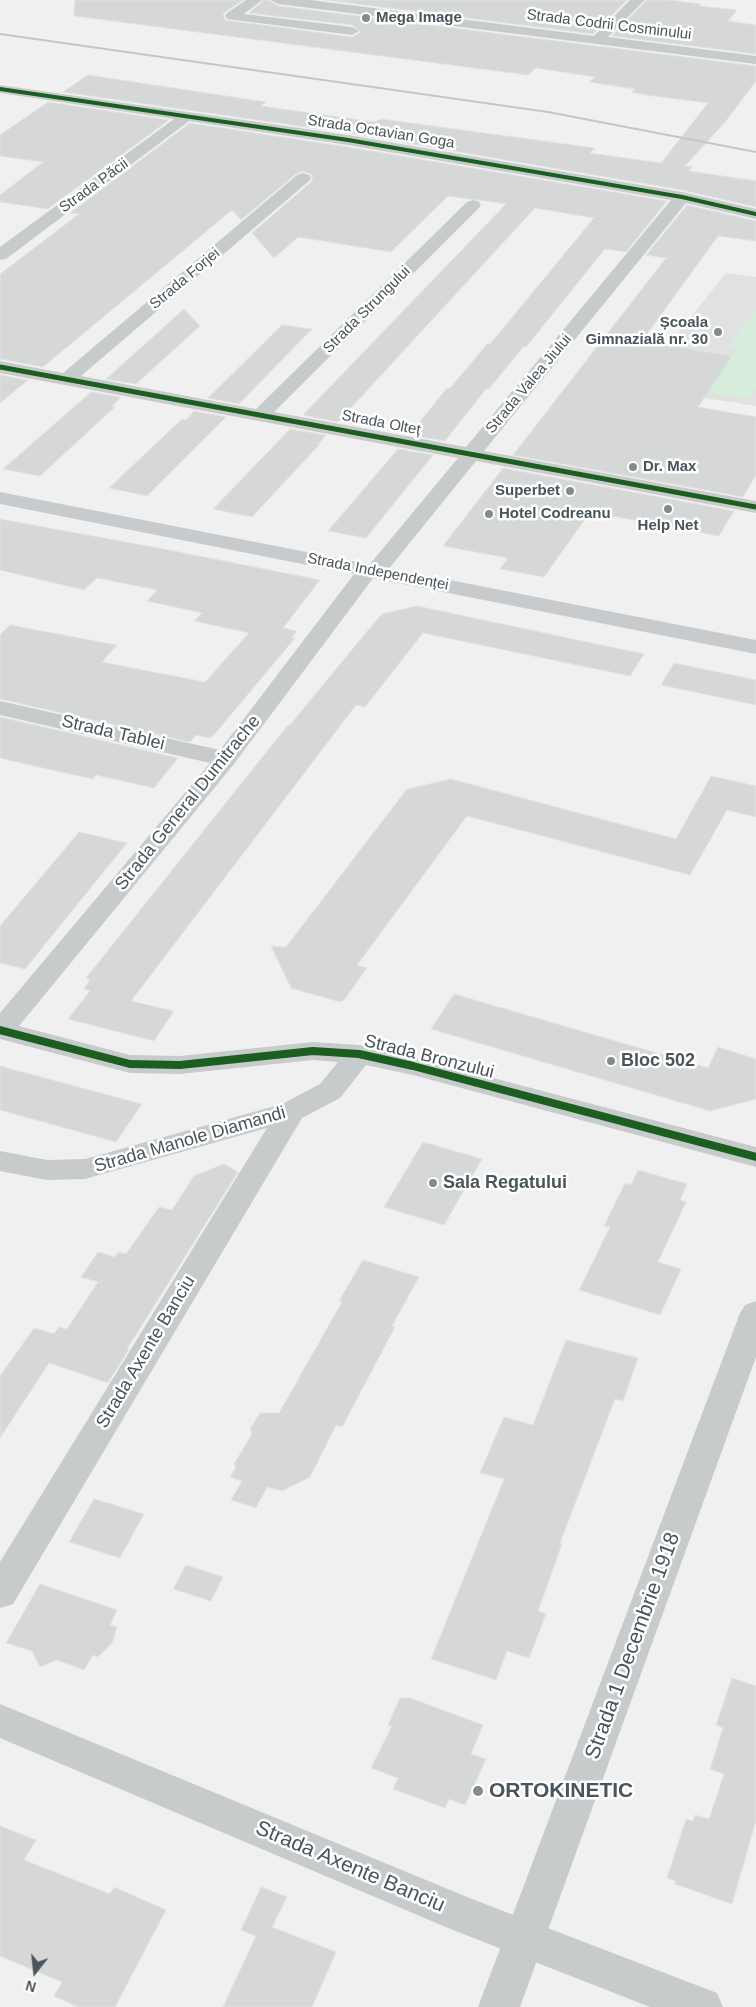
<!DOCTYPE html>
<html>
<head>
<meta charset="utf-8">
<style>
  body { margin:0 }
  #map { position:relative; width:756px; height:2007px; overflow:hidden; background:#f0f0f0; font-family:Arial,sans-serif }
  canvas { display:block }
  .north { position:absolute; left:10px; top:1947px; width:50px; height:50px; -webkit-text-stroke:4px #fff; paint-order:stroke; rotate:196deg; font-size:14px; font-weight:700; line-height:20px; text-align:center; color:#49555b }
  .north::after { content:''; display:block; margin:auto; width:18px; height:22px; background:#49555b; clip-path:polygon(50% 0,100% 100%,50% 72%,0 100%) }
</style>
</head>
<body>
<div id="map">
<canvas width="756" height="2007"></canvas>
<div class="north">N</div>
</div>
<script>
const g = document.querySelector('canvas').getContext('2d');
g.lineJoin = 'round';
function paint(path, color) {
  g.fillStyle = color;
  g.fill(path, 'evenodd');
}
function toPath(rows) {
  const path = new Path2D();
  for (const r of rows) {
    path.moveTo(r[0], r[1]);
    for (let i = 2; i < r.length; i += 2) path.lineTo(r[i], r[i + 1]);
  }
  return path;
}
function stroke(path, color, width, dash) {
  g.strokeStyle = color;
  g.lineWidth = width;
  g.lineCap = dash ? 'butt' : 'round';
  g.setLineDash(dash || []);
  g.stroke(path);
}
function label(font, color, halo, rows, align = 'center') {
  g.font = font + ' Arial,sans-serif';
  g.lineWidth = 5;
  g.setLineDash([]);
  g.textBaseline = 'middle';
  g.strokeStyle = halo;
  g.fillStyle = color;
  for (const [text, x, y, turn = 0] of rows) {
    g.save();
    g.translate(x, y);
    g.rotate((+turn || 0) * Math.PI / 180);
    g.textAlign = isNaN(turn) ? turn : align;
    if (halo) g.strokeText(text, 0, 0);
    g.fillText(text, 0, 0);
    g.restore();
  }
}
paint(toPath([
  [726,273,756,277,756,406,635,387]
]), '#e2e1e2');
paint(toPath([
  [756,309,756,388,750,399,708,392,736,349,728,347]
]), '#d7eddc');
const building = toPath([
  [75,0,243,0,225,12,223,15,225,20,352,37,361,32,352,25,249,13,264,0,269,0,278,6,756,66,756,81,726,121,685,166,692,167,689,171,756,181,756,207,682,190,348,133,63,92,88,75,266,102,261,106,375,122,381,119,595,148,590,153,661,163,708,103,646,95,632,92,635,89,589,82,595,77,536,68,528,75,74,16,75,0],
  [325,0,627,0,593,34,325,0],
  [647,0,670,0,701,4,699,6,737,10,728,21,756,25,756,54,612,36,647,0],
  [48,102,169,120,48,209,0,202,0,195,43,162,0,156,0,135,48,102],
  [190,123,348,147,667,201,626,252,605,249,526,347,524,346,489,389,486,389,445,441,409,435,447,388,450,388,488,343,490,344,594,218,535,208,338,422,303,415,506,204,448,196,391,252,298,237,274,258,252,233,311,182,313,179,311,174,302,171,296,174,241,220,232,210,43,367,0,359,0,274,79,214,70,213,190,123],
  [687,205,756,221,756,241,718,236,642,341,732,356,698,407,756,417,756,475,743,497,513,455,666,258,646,255,687,205],
  [184,309,200,326,136,384,106,379,184,309],
  [282,325,312,329,239,404,208,398,282,325],
  [0,375,28,380,0,403,0,375],
  [91,392,121,397,112,406,115,407,40,476,3,469,91,392],
  [194,411,226,417,147,496,109,488,182,419,186,420,194,411],
  [290,429,326,435,318,444,320,444,252,517,213,509,290,429],
  [398,449,433,455,366,538,328,531,398,449],
  [503,468,734,511,719,536,590,512,544,577,500,569,508,558,443,546,503,468],
  [0,519,169,550,320,580,283,628,297,631,291,638,295,638,214,735,210,738,196,735,190,742,0,699,0,635,10,625,117,645,102,662,205,682,249,633,194,621,202,613,147,601,157,590,97,578,84,590,0,570,0,519],
  [417,606,644,654,630,676,423,633,365,707,356,705,131,1001,174,1011,154,1041,68,1019,90,991,84,989,90,980,86,978,288,725,290,725,364,635,382,614,417,606],
  [674,663,756,680,756,705,661,685,674,663],
  [0,717,178,758,154,788,96,775,93,779,47,769,0,758,0,717],
  [711,776,756,786,756,817,727,810,690,875,467,816,357,965,367,968,344,1000,340,1002,291,988,271,946,286,947,407,789,451,779,676,839,711,776],
  [79,832,127,843,25,969,0,963,0,926,79,832],
  [454,994,708,1068,718,1047,756,1059,756,1099,710,1111,431,1029,454,994],
  [0,1066,67,1084,142,1104,116,1142,0,1110,0,1066],
  [423,1142,482,1159,444,1225,384,1207,423,1142],
  [224,1164,238,1172,127,1349,129,1349,108,1383,49,1363,0,1438,0,1376,34,1328,54,1334,59,1327,67,1329,98,1282,81,1277,98,1252,115,1257,118,1252,126,1254,159,1207,172,1210,194,1176,224,1164],
  [638,1170,687,1184,680,1200,686,1202,658,1262,681,1269,660,1315,579,1290,610,1227,604,1226,625,1183,631,1185,638,1170],
  [363,1260,419,1277,392,1326,395,1327,342,1427,336,1425,310,1477,282,1491,267,1487,256,1508,231,1500,242,1481,230,1477,236,1467,234,1464,252,1434,250,1429,260,1413,279,1413,342,1302,339,1301,363,1260],
  [566,1340,638,1358,623,1401,615,1399,560,1543,562,1544,538,1611,546,1614,529,1658,507,1651,496,1680,431,1659,504,1479,480,1473,504,1417,533,1425,566,1340],
  [94,1499,144,1514,120,1558,69,1542,94,1499],
  [186,1565,223,1577,211,1601,173,1589,186,1565],
  [40,1584,117,1610,110,1625,117,1627,112,1643,98,1657,93,1655,84,1670,57,1660,40,1667,32,1651,6,1643,40,1584],
  [732,1678,756,1686,756,1821,732,1904,675,1884,676,1881,667,1878,686,1819,693,1821,695,1815,709,1819,724,1774,710,1769,723,1728,716,1725,732,1678],
  [400,1698,410,1698,483,1725,471,1754,486,1759,465,1805,449,1799,445,1808,393,1789,398,1778,371,1768,392,1726,388,1725,400,1698],
  [0,1826,36,1840,24,1860,110,1894,114,1887,166,1910,115,2007,78,2007,54,1996,62,1982,0,1956,0,1826],
  [261,1887,287,1897,272,1927,336,1952,312,2007,223,2007,256,1936,241,1930,261,1887]
]);
paint(building, '#d6d8d8');
stroke(building, '#e2e2e3', 1);
paint(toPath([
  [246,0,262,0,244,14,352,27,359,31,352,35,227,19,225,16,227,13,246,0],
  [271,0,310,0,594,36,630,0,645,0,608,37,756,56,756,64,278,4,271,0],
  [0,85,348,135,682,192,756,209,756,219,686,203,484,451,756,501,756,513,476,461,383,576,374,577,234,764,19,1026,130,1055,180,1056,313,1042,359,1045,413,1057,756,1147,756,1167,413,1075,366,1065,340,1098,302,1118,13,1604,0,1608,0,1562,267,1128,85,1179,47,1180,0,1171,0,1151,47,1160,85,1159,282,1104,320,1084,338,1062,313,1060,180,1074,130,1073,0,1039,0,1013,210,763,0,715,0,701,220,750,361,565,370,564,458,458,0,373,0,361,63,373,297,175,303,173,309,175,311,178,309,181,81,376,256,409,467,202,473,200,479,202,481,205,479,208,274,412,466,447,671,200,348,145,189,121,6,259,0,260,0,247,174,119,0,93,0,85],
  [0,1704,472,1899,717,1993,723,2007,650,2007,448,1928,0,1738,0,1704]
]), '#c8cbcb');
paint(toPath([
  [756,1301,756,1357,520,2007,478,2007,740,1313,745,1305,756,1301]
]), '#c8cbcb');
paint(toPath([
  [0,492,756,640,756,654,0,504,0,492]
]), '#c8cbcd');
stroke(toPath([
  [0,34,548,112,756,152]
]), '#c4c6c6', 2);
stroke(toPath([
  [0,89,348,140,682,197,756,214]
]), '#1b5e20', 4);
stroke(toPath([
  [0,367,756,507]
]), '#1b5e20', 5);
stroke(toPath([
  [0,1030,130,1064,180,1065,313,1051,359,1054,413,1066,756,1157]
]), '#1b5e20', 8);
for (const [x, y, r, color] of [
  [366,18,5,"#838b8f"],
  [718,332,5,"#838b8f"],
  [633,467,5,"#838b8f"],
  [570,491,5,"#838b8f"],
  [668,509,5,"#838b8f"],
  [489,514,5,"#838b8f"],
  [611,1061,5,"#838b8f"],
  [433,1183,5,"#838b8f"],
  [478,1791,6,"#838b8f"]
]) {
  const dot = new Path2D();
  dot.arc(x, y, r, 0, 2 * Math.PI);
  g.fillStyle = color;
  g.fill(dot);
  stroke(dot, '#fff', 2);
}
label('bold 15px', '#49555b', '#fff', [
  ["Mega Image",376,18],
  ["Școala",708,323,"right"],
  ["Gimnazială nr. 30",708,340,"right"],
  ["Dr. Max",643,467],
  ["Superbet",560,491,"right"],
  ["Hotel Codreanu",499,514],
  ["Help Net",668,526,"center"]
], 'left');
label('15px', '#49555b', '#fff', [
  ["Strada Codrii Cosminului",609,25,7],
  ["Strada Octavian Goga",381,132,9],
  ["Strada Păcii",94,186,-36],
  ["Strada Forjei",185,279,-40],
  ["Strada Strungului",367,310,-45],
  ["Strada Valea Jiului",529,384,-50],
  ["Strada Olteț",381,423,11],
  ["Strada Independenței",378,572,11]
]);
label('18px', '#49555b', '#fff', [
  ["Strada Tablei",113,733,13],
  ["Strada General Dumitrache",188,803,-51],
  ["Strada Bronzului",429,1057,14],
  ["Strada Manole Diamandi",190,1140,-16],
  ["Strada Axente Banciu",146,1352,-59]
]);
label('bold 18px', '#49555b', '#fff', [
  ["Bloc 502",621,1061],
  ["Sala Regatului",443,1183]
], 'left');
label('21px', '#49555b', '#fff', [
  ["Strada 1 Decembrie 1918",633,1646,-70],
  ["Strada Axente Banciu",350,1867,23]
]);
label('bold 21px', '#49555b', '#fff', [
  ["ORTOKINETIC",489,1791]
], 'left');
</script>
</body>
</html>
